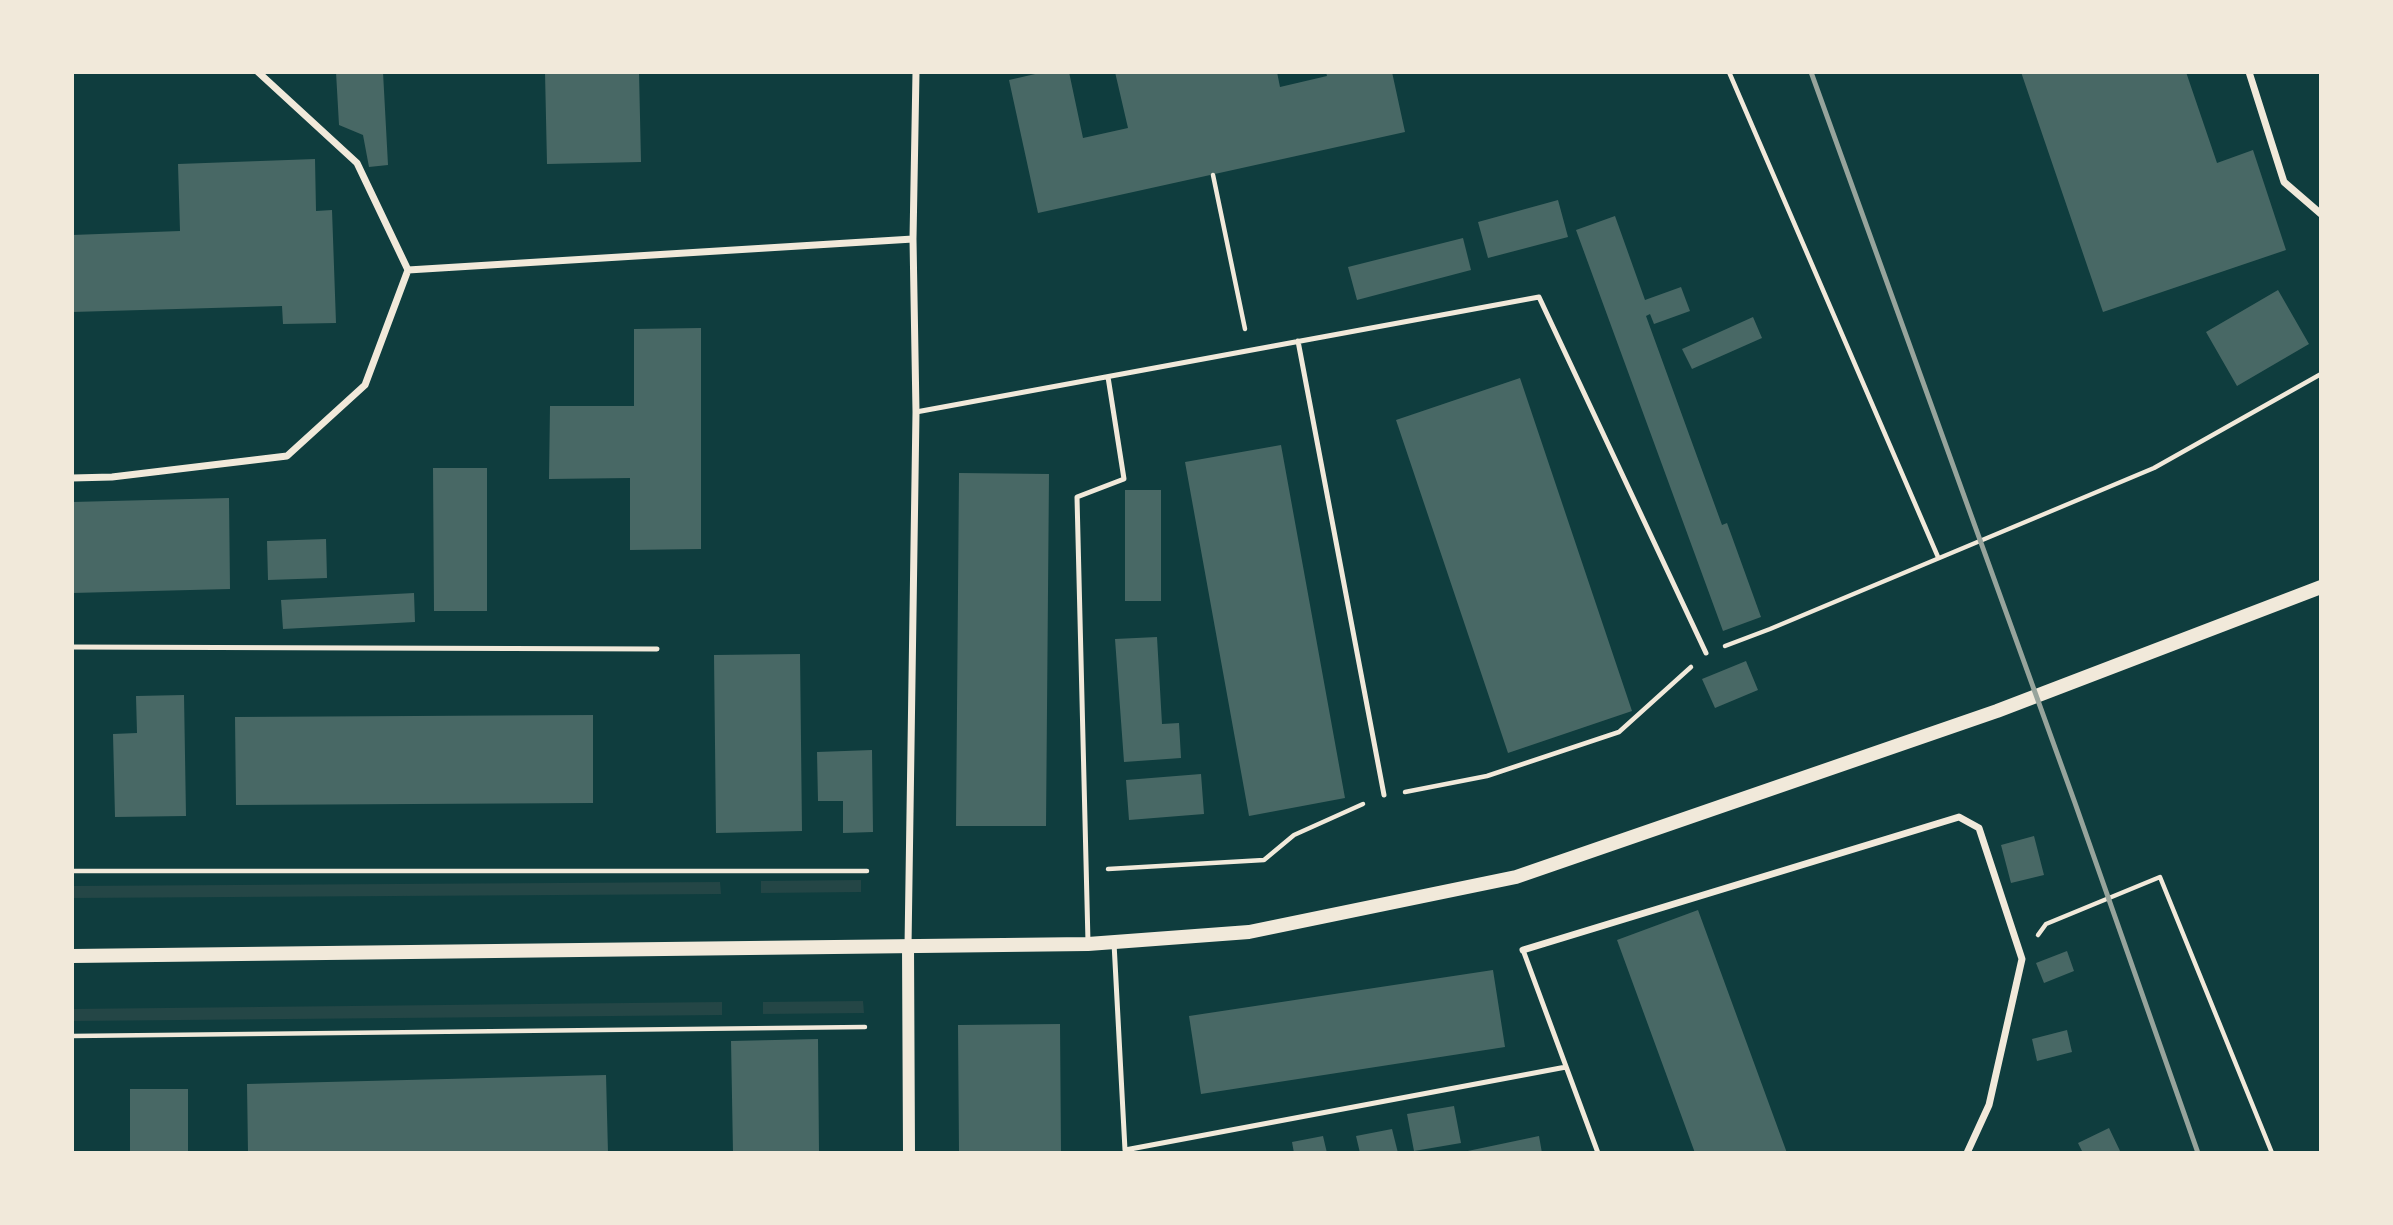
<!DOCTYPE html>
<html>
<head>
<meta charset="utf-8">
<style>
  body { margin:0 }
  #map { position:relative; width:2393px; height:1225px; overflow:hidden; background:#0f3d3e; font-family:"Noto Sans",sans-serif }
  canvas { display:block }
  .frame { position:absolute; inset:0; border:74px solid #f1e9da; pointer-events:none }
</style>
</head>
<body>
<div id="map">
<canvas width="2393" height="1225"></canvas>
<div class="frame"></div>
</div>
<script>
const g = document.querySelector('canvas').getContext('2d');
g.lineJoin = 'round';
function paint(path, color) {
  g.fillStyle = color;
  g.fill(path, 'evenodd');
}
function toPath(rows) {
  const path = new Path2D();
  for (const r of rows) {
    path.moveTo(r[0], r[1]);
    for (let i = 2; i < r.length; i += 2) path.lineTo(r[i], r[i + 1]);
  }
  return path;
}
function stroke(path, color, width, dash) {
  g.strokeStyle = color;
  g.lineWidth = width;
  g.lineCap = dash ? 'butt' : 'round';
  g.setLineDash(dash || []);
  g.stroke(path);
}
paint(toPath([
  [861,880,861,892,761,893,761,881],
  [720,882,721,894,72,898,72,886],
  [863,1001,864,1013,763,1014,763,1002],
  [722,1002,722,1015,72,1021,72,1009]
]), '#244646');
paint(toPath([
  [336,72,383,72,388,165,369,167,363,135,339,125],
  [545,72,639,72,641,162,547,164],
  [1044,72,1069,72,1083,138,1128,128,1115,72,1277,72,1280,87,1327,76,1326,72,1392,72,1405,132,1038,213,1009,80],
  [2021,72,2186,72,2217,163,2253,150,2286,250,2103,312],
  [315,159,316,211,332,210,336,323,283,324,282,306,72,312,72,235,180,231,178,164],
  [1558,200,1568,237,1488,258,1478,222],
  [1615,216,1645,300,1681,287,1690,311,1654,324,1650,314,1646,316,1722,525,1727,523,1761,617,1723,631,1576,230],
  [1463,238,1471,270,1357,300,1348,267],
  [2278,290,2309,344,2237,386,2206,332],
  [1753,317,1762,338,1692,369,1682,349],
  [701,328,701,549,630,550,630,478,549,479,550,406,634,406,634,329],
  [1520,378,1632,711,1508,753,1396,420],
  [1281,445,1345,798,1249,816,1185,462],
  [433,468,487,468,487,611,434,611],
  [959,473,1049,474,1046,826,956,826],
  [1125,490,1161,490,1161,601,1125,601],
  [229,498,230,589,72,593,72,502],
  [326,539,327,578,268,580,267,541],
  [414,593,415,622,283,629,281,600],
  [1157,637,1162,724,1179,723,1181,758,1124,762,1115,639],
  [800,654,802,831,716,833,714,655],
  [1746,661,1758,690,1715,708,1702,679],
  [184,695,186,816,115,817,113,734,137,733,136,696],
  [593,715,593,803,236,805,235,717],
  [872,750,873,832,843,833,843,801,818,801,817,752],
  [1201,774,1204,814,1129,820,1126,780],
  [2034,836,2044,875,2011,883,2001,845],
  [1698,910,1787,1153,1695,1153,1617,940],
  [2067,951,2074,971,2044,983,2036,963],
  [1493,970,1505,1047,1201,1094,1189,1016],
  [1060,1024,1061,1153,959,1153,958,1025],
  [2067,1030,2072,1052,2037,1061,2032,1039],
  [818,1039,819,1153,733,1153,731,1041],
  [606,1075,608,1153,248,1153,247,1084],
  [130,1089,188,1089,188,1151,130,1152],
  [1454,1106,1461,1143,1414,1151,1407,1114],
  [2109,1128,2121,1153,2083,1153,2078,1143],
  [1392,1129,1398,1153,1360,1153,1356,1136],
  [1323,1136,1327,1153,1294,1153,1292,1142],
  [1539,1136,1542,1153,1463,1153,1463,1152]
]), '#486865');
stroke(toPath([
  [1729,72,1938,557],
  [1213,175,1245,329],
  [1725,646,1770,629,2154,468,2321,374],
  [1405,792,1487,776,1619,732,1691,667],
  [1108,869,1264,860,1294,835,1363,804],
  [72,871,867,871],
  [2038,935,2046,924,2160,877,2272,1153],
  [72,1036,865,1027]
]), '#f1e9da', 4.5);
stroke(toPath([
  [1298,341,1384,795],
  [916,412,1539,297,1706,653],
  [72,647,657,649],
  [1088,942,1077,497,1124,479,1108,377],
  [1114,943,1125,1150],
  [1523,950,1598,1153],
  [1125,1150,1566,1067]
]), '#f1e9da', 5);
stroke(toPath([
  [258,72,357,163,408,270],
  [2249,72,2284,182,2321,214],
  [408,270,913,239],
  [72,478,112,477,287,456,365,385,408,270],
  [908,946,916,412,913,239,916,72],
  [1523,950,1959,817,1979,828,2022,959,1989,1105,1967,1153]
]), '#f1e9da', 7);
stroke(toPath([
  [908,946,909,1153]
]), '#f1e9da', 12);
stroke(toPath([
  [72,956,1088,944,1249,932,1516,877,1997,711,2321,587]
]), '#f1e9da', 14);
stroke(toPath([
  [1811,72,2075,803,2198,1153]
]), '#97a49c', 5);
</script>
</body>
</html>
